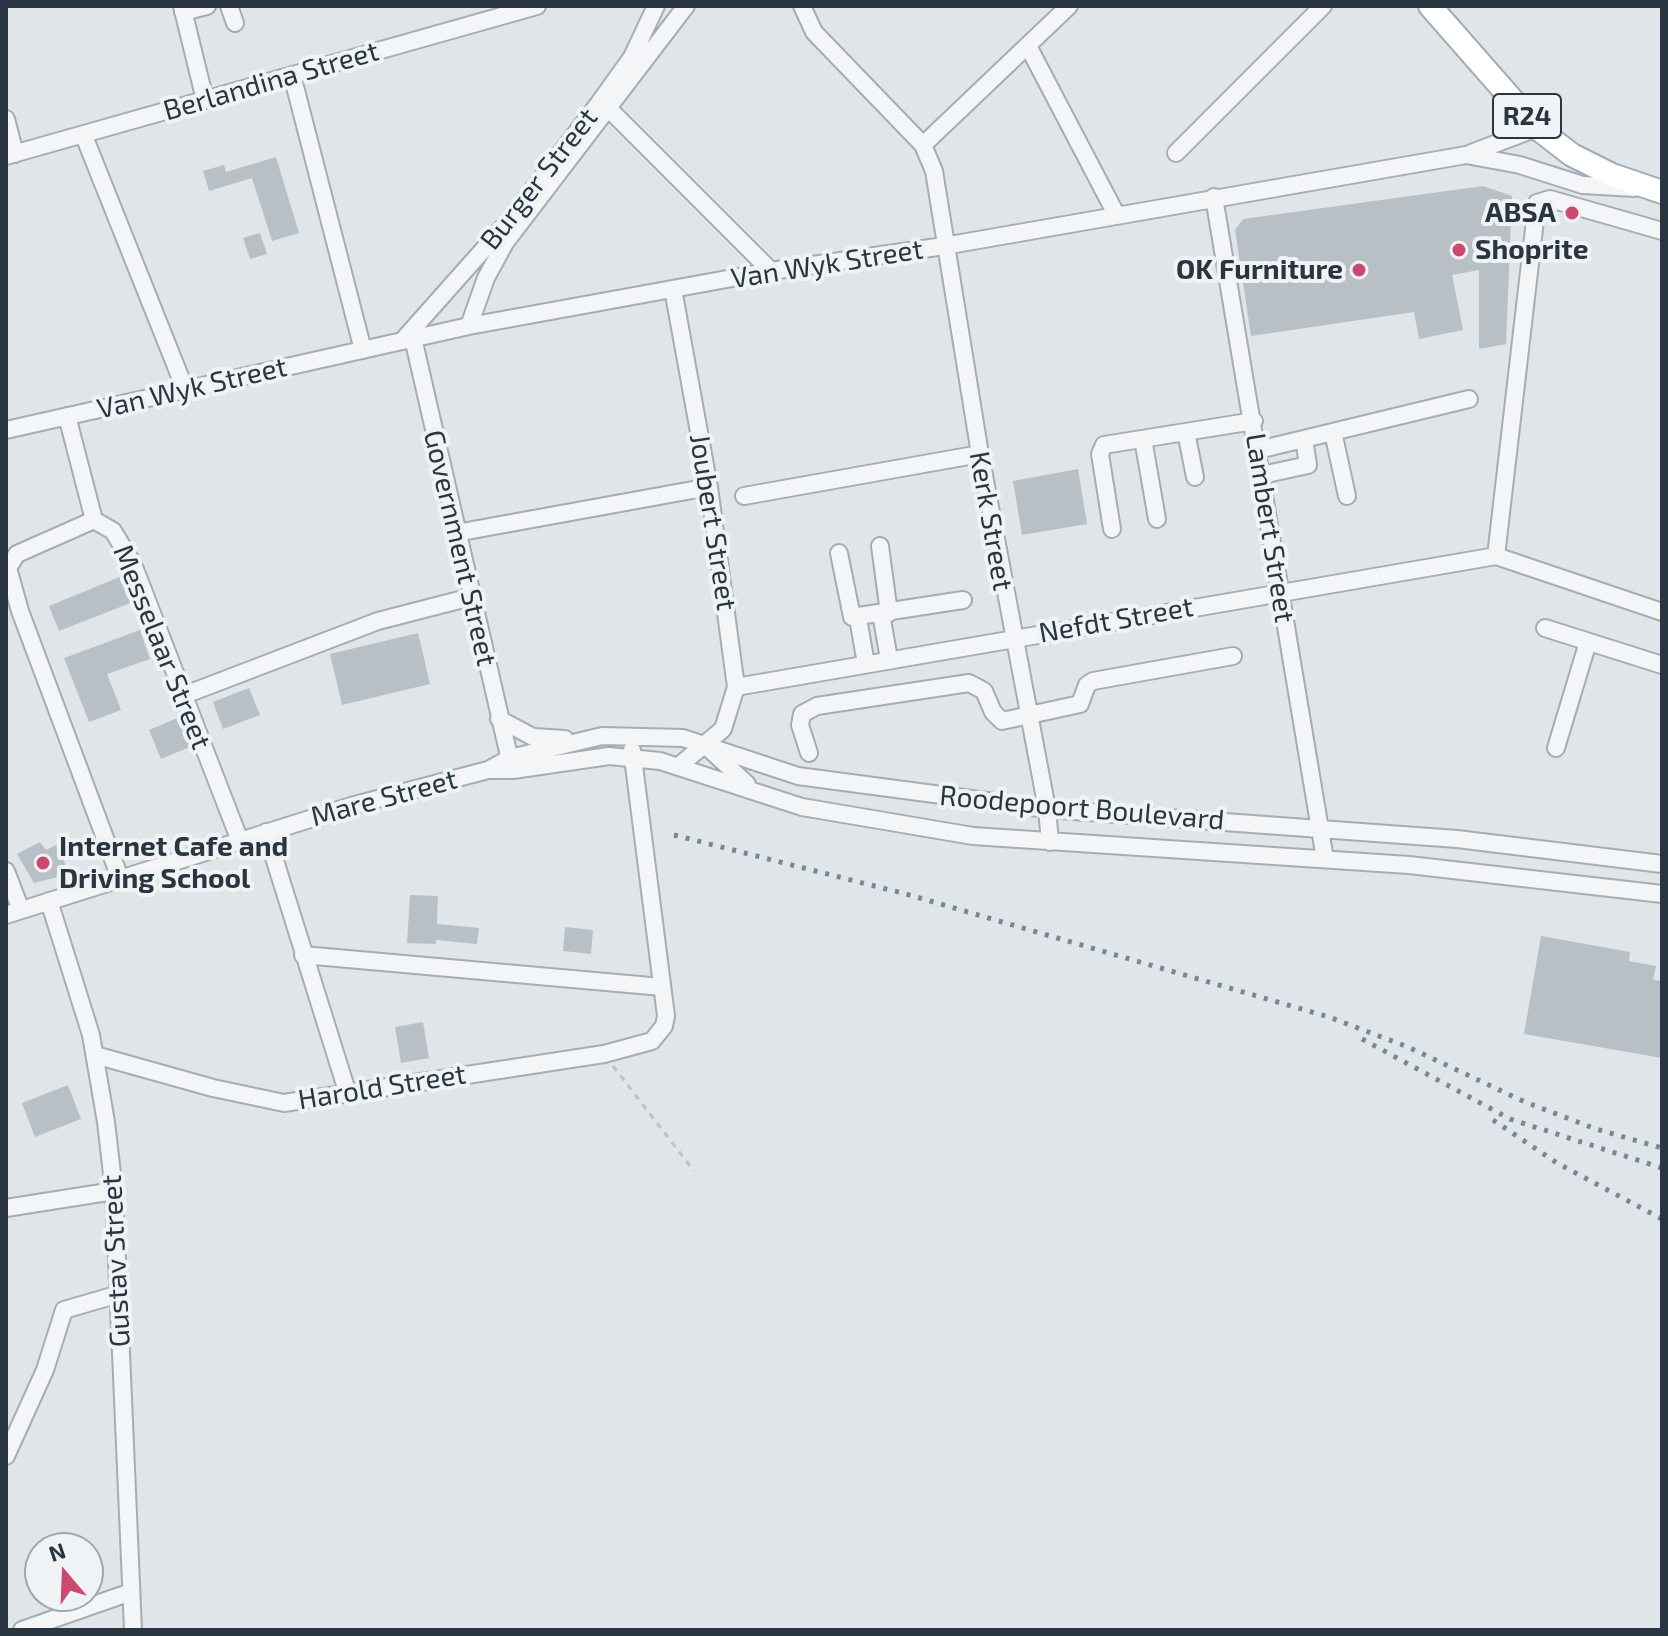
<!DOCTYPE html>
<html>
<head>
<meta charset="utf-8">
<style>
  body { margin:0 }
  #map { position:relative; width:1668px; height:1636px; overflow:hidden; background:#e0e5e9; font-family:"Exo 2",sans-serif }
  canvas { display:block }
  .frame { position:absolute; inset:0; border:8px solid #293540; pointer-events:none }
  .north { position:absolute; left:24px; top:1532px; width:80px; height:80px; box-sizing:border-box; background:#f0f3f6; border:2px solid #a0a7ad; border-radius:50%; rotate:341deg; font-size:22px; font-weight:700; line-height:32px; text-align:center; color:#293540 }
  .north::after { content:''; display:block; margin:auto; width:28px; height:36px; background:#cb486f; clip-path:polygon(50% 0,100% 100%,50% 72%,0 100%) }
</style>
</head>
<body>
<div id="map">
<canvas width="1668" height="1636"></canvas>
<div class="frame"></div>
<div class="north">N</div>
</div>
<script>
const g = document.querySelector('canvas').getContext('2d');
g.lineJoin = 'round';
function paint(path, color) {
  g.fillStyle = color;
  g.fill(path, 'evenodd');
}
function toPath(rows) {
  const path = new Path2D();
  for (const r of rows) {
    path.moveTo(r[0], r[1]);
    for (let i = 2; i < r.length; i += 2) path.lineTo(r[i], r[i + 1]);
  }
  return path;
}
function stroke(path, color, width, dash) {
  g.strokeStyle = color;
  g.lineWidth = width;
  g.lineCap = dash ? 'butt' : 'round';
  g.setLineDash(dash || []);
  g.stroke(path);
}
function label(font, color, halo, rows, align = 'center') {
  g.font = font + ' "Exo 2",sans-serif';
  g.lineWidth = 8;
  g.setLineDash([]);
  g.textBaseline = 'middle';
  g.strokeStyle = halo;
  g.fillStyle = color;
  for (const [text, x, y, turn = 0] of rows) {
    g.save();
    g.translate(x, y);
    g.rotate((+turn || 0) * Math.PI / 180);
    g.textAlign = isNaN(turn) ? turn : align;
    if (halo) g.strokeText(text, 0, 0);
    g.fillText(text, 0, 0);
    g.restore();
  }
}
paint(toPath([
  [276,157,299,233,272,241,252,178,209,191,203,171,224,165,226,172],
  [1483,186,1512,196,1506,344,1479,349,1479,270,1452,275,1463,330,1419,339,1414,312,1251,336,1235,230,1243,219],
  [260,233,267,254,250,259,243,238],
  [1078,469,1087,524,1022,535,1013,481],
  [122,576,133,602,59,631,49,606],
  [140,630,150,659,107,674,121,710,89,722,64,658],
  [418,633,430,684,342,705,330,654],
  [249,688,260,715,223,729,213,702],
  [180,717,192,746,161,759,149,730],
  [40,842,46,850,56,845,70,874,34,883,17,854],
  [410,895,438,896,437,924,479,928,477,944,436,940,436,944,407,943],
  [565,927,593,930,591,954,563,951],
  [1541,936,1630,952,1629,961,1656,966,1653,980,1662,981,1662,1058,1524,1034],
  [423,1022,429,1058,401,1063,395,1027],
  [68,1085,81,1119,35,1137,22,1103]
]), '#b8bfc5');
const minor = toPath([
  [182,6,205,100],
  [229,6,235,23],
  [802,6,814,32,923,145,934,171,980,454,1047,809,1050,842],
  [183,12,207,6],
  [1028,46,1116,214],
  [292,75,363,350],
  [609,109,771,271],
  [6,119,15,154],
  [84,136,185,389],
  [923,145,1069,6],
  [1176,153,1323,6],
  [1471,153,1537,128],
  [6,156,537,6],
  [1214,197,1325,859],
  [673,289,709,487,736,687,723,729,680,765],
  [469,326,486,278,505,243,686,6],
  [413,338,512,769],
  [403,340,507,223,599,103,632,57,656,6],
  [67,416,94,520],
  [6,430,469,326,771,271,944,246,1466,155,1520,165,1583,185,1634,188],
  [1186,432,1195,477],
  [1333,432,1347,496],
  [1143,439,1157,519],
  [1258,450,1469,399],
  [1262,475,1308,465,1304,439],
  [744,496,980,454],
  [94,520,17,554,8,568,20,611,120,878],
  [94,520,113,531,133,564,240,841],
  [1112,529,1100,454,1104,445,1254,421],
  [456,533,709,487],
  [880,546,889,613],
  [839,553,852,617,963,600],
  [1496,556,1537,203,1550,199,1662,231],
  [881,614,889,659],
  [858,618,866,664],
  [1545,628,1662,665],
  [736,687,1496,556,1662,612],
  [182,696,378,621,471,597],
  [499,719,533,737,565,739],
  [706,746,747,784],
  [1556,748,1588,642],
  [809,753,800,725,802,714,817,706,969,683,984,691,993,712,1002,721,1080,704,1087,685,1093,681,1233,656],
  [490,770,513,770,609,756,660,761,802,807,973,836,1409,865,1662,894],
  [266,832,347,1091],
  [6,871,21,910],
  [49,901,91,1035,106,1122,114,1191,133,1630],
  [6,915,351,806,488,770,510,758,602,736,683,738,798,776,1047,809,1457,839,1662,864],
  [303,955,662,987],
  [95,1055,213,1088,284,1103,604,1054,652,1041,664,1026,666,1016,632,750],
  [6,1208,114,1191],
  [6,1456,45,1370,64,1310,119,1294],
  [22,1630,131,1592]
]);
const major = toPath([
  [1430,6,1537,128,1572,155,1612,175,1662,192]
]);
stroke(minor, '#a5adb3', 20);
stroke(major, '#a0abb4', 26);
stroke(toPath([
  [613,1066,694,1171]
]), '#bec3c7', 3, [6, 6]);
stroke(minor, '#f3f5f7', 16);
stroke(major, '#fff', 22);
stroke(toPath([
  [674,835,906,894,1329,1017,1408,1047,1525,1102,1596,1129,1662,1148],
  [1362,1039,1510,1119,1662,1168],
  [1493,1120,1557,1163,1662,1219]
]), '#7a8792', 5, [4, 8]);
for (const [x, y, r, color] of [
  [1572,213,8,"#cb486f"],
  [1459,250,8,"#cb486f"],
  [1359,270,8,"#cb486f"],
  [43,863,8,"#cb486f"]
]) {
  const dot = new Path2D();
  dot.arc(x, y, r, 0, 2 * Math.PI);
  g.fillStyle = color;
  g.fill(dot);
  stroke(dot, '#f0f3f6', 3);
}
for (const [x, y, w] of [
  [1527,116,68]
]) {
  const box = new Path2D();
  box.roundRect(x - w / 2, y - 22, w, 44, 6);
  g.fillStyle = '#f0f3f6';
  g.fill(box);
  stroke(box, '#293540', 2);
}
label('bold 26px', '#293540', null, [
  ["R24",1527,116]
]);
label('28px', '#293540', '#f0f3f6', [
  ["Berlandina Street",271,81,-16],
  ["Burger Street",539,179,-52],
  ["Van Wyk Street",827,264,-9],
  ["Van Wyk Street",192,388,-13],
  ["Kerk Street",991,521,80],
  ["Joubert Street",713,522,81],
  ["Lambert Street",1270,528,81],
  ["Government Street",460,548,77],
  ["Nefdt Street",1116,620,-10],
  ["Messelaar Street",162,647,68],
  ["Mare Street",384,798,-15],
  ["Roodepoort Boulevard",1082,808,5],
  ["Harold Street",382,1087,-9],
  ["Gustav Street",116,1261,-93]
]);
label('bold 28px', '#293540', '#f0f3f6', [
  ["ABSA",1556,213],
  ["Shoprite",1475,250,"left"],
  ["OK Furniture",1343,270],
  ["Internet Cafe and",59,847,"left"],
  ["Driving School",59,879,"left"]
], 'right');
</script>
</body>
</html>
